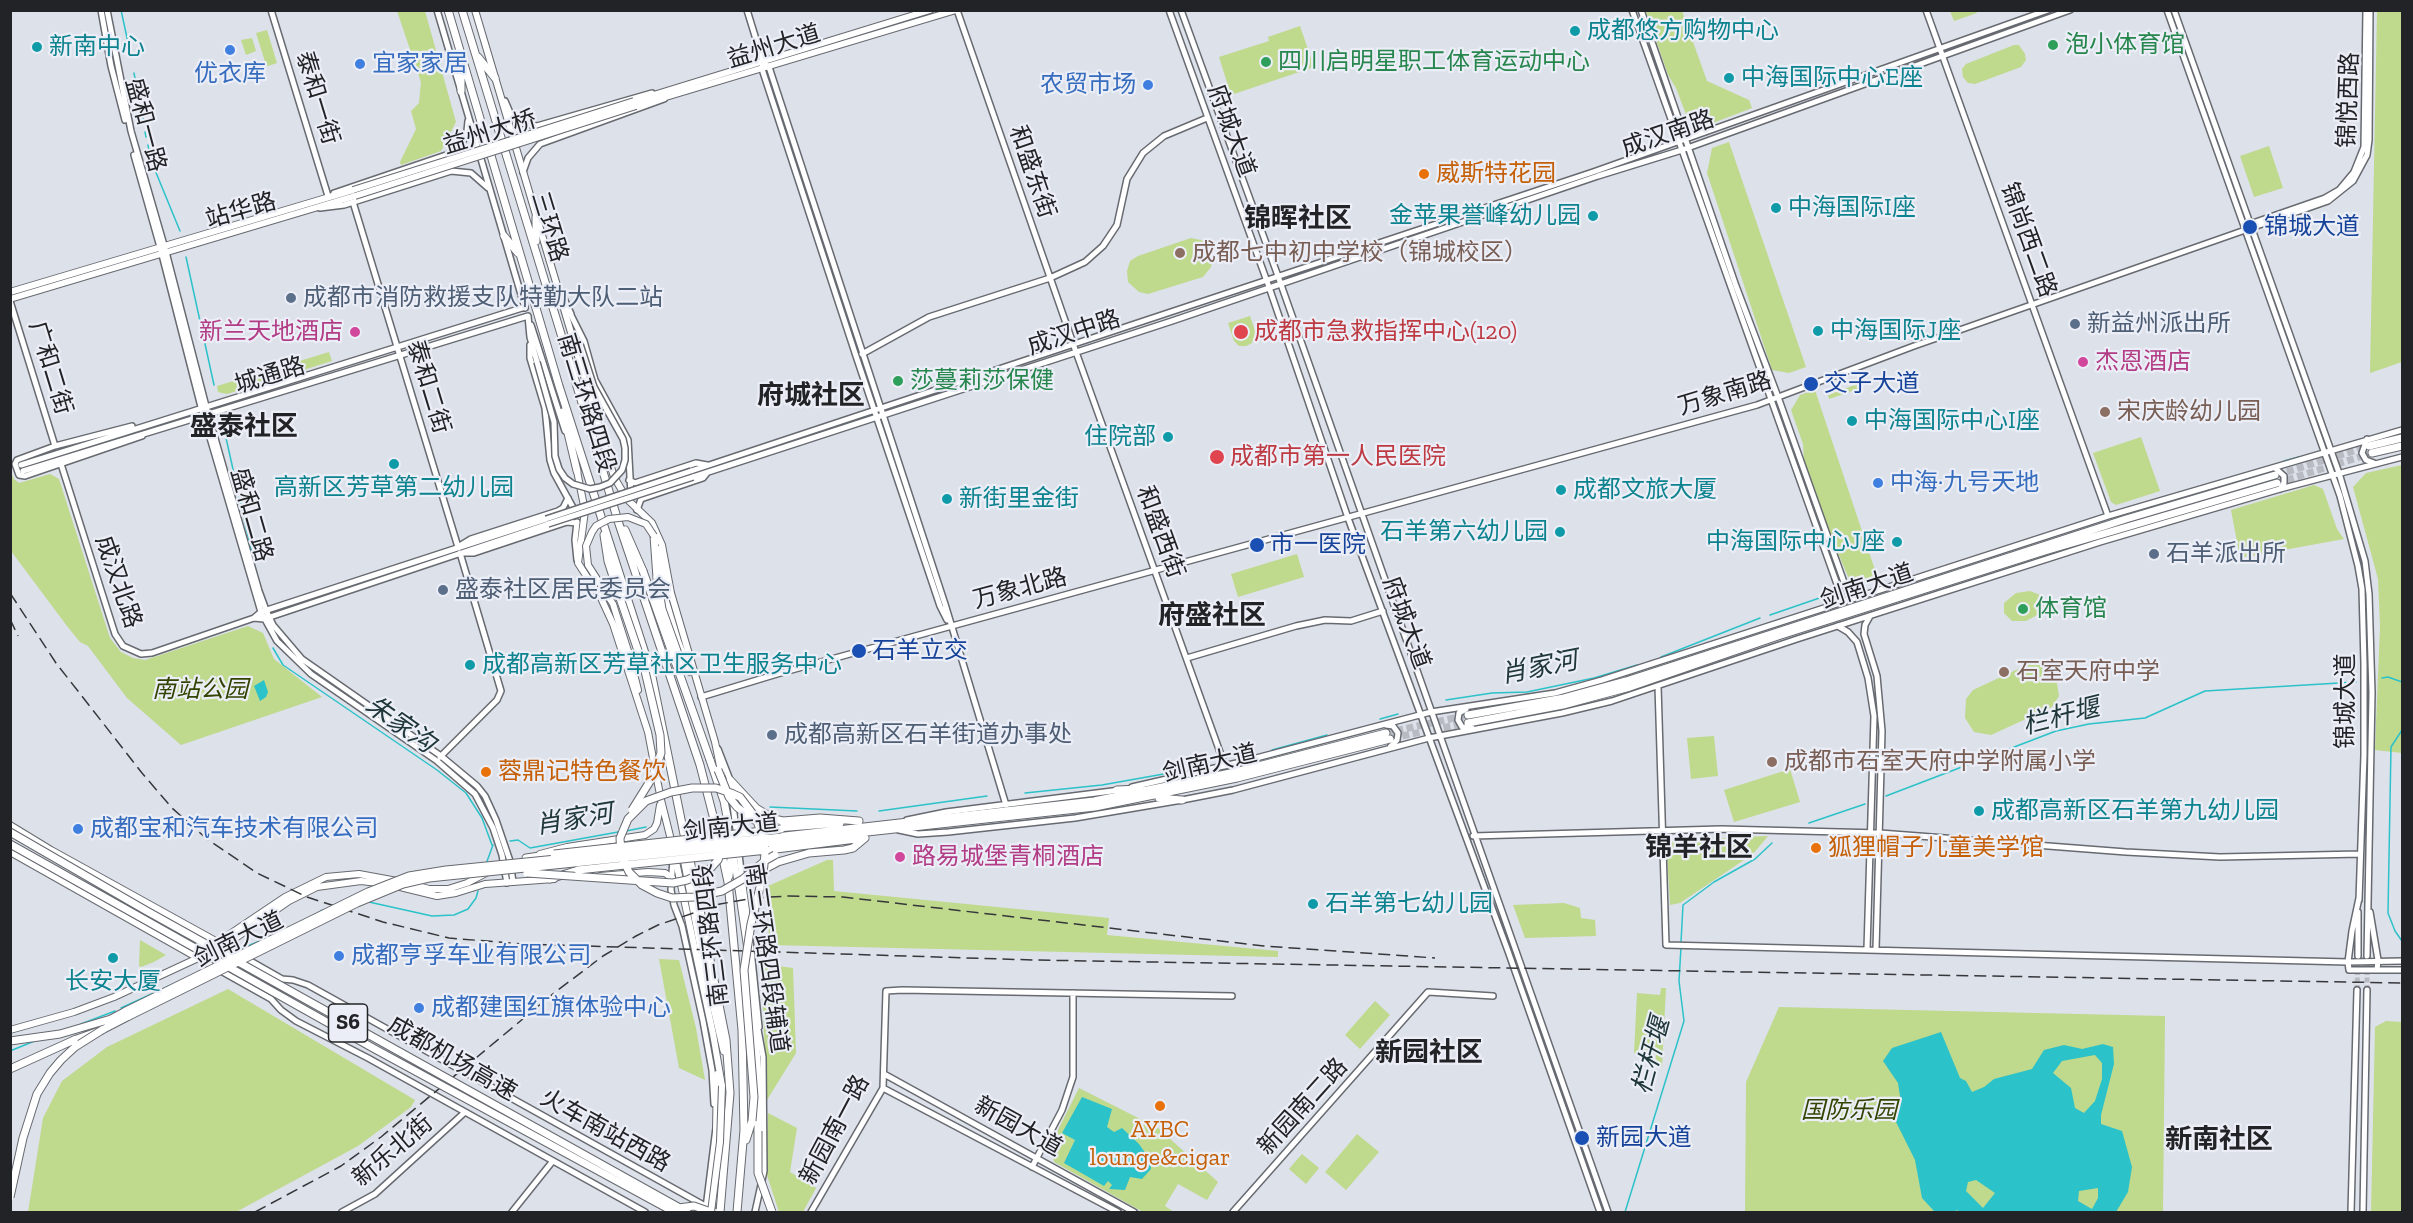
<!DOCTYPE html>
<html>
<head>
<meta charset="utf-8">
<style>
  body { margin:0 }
  #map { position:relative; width:2413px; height:1223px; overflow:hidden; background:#dde1e9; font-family:"Zilla Slab",serif }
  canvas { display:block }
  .frame { position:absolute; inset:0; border:12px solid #222326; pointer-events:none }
</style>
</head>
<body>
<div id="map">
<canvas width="2413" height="1223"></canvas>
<div class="frame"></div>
</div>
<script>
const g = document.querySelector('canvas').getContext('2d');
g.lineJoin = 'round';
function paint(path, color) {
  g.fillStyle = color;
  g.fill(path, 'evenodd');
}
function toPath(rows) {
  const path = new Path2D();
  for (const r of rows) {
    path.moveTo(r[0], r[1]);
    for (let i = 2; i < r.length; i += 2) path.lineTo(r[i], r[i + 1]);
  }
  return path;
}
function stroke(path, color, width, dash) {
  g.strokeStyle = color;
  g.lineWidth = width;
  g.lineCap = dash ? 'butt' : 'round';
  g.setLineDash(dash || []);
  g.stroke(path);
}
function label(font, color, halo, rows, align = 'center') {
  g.font = font + ' "Zilla Slab","Noto Sans SC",serif';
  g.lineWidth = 4.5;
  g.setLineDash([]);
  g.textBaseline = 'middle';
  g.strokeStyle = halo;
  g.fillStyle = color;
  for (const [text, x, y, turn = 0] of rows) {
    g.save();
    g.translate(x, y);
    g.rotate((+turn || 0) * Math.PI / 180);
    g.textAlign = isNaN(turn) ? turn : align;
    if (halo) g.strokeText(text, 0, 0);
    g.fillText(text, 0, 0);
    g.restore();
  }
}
paint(toPath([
  [397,11,425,11,456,122,441,151,401,165,400,162,416,129,411,111,419,103,421,82],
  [1646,11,1682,11,1707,81,1749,100,1752,108,1705,126,1687,117,1676,88,1668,75],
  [1950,11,1976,11,1977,13,1954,21],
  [2377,11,2402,11,2402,362,2370,373],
  [1300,26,1314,67,1231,95,1219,57,1269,41,1268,37],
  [267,30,277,63,268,66,266,65,256,33],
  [252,38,256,51,246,55,241,40],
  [2014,45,2019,45,2025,54,2026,60,2021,67,1975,84,1968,83,1963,77,1962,69,1966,64],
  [1729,142,1806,367,1789,373,1772,370,1707,173,1712,148],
  [2269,146,2283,188,2254,197,2240,156],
  [1191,238,1205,241,1213,254,1211,267,1203,277,1148,294,1139,292,1128,282,1127,271,1130,261,1138,256],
  [1250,316,1256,334,1252,343,1246,346,1239,346,1234,341,1228,323],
  [329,352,332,361,227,394,218,392,217,386],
  [1860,383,1861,388,1829,399,1828,395],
  [1815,390,1878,579,1855,587,1852,586,1832,539,1804,460,1803,444,1791,410,1800,395],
  [2141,437,2160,491,2116,505,2111,502,2093,453],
  [2402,465,2402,753,2375,750,2380,626,2378,579,2353,487,2366,473],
  [10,470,14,479,19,483,50,474,59,479,110,638,121,652,133,658,145,660,248,626,263,633,274,659,322,697,181,745,127,698,88,646,80,642,67,626,11,551],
  [2314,485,2323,489,2337,529,2344,539,2240,558,2231,510],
  [1297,554,1304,577,1238,597,1231,574],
  [2030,591,2043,596,2044,604,2041,613,2026,621,2012,621,2004,613,2004,603,2016,593],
  [2033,662,2046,664,2056,677,2059,696,2052,707,1991,735,1974,732,1965,718,1966,699,1973,690],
  [1714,736,1718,776,1691,779,1687,738],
  [1790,769,1800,802,1734,822,1724,790],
  [1768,836,1753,854,1680,903,1670,905,1667,854,1669,844,1674,840],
  [827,860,833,860,834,891,1109,918,1107,935,1278,951,1278,957,769,945,768,886],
  [1564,903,1580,908,1581,918,1595,920,1596,936,1525,938,1513,905],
  [140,940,166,955,154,962,141,967,139,966],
  [659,959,679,960,696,1028,705,1080,679,1068],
  [761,964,793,968,796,1053,767,1100],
  [1661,988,1666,988,1662,1067,1655,1066,1656,1054,1634,1053,1637,993,1660,995],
  [228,989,415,1100,411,1107,358,1146,236,1212,28,1212,43,1118,62,1081,107,1047],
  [1375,1001,1390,1015,1360,1049,1345,1035],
  [1779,1007,2165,1016,2163,1212,1745,1212,1746,1082],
  [2386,1021,2402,1022,2402,1212,2371,1212,2375,1027],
  [1079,1088,1158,1128,1218,1182,1207,1200,1178,1184,1165,1206,1174,1212,1143,1212,1054,1162,1050,1146],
  [768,1113,797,1128,790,1172,816,1188,803,1212,779,1212,766,1172],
  [1357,1134,1379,1152,1346,1190,1325,1172],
  [1302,1154,1319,1168,1306,1184,1289,1169]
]), '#bfd98d');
paint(toPath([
  [264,680,268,692,266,697,260,701,254,686],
  [1941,1032,1960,1078,1966,1081,1972,1092,1984,1087,1994,1079,2032,1069,2044,1050,2064,1045,2082,1049,2103,1044,2113,1047,2114,1064,2101,1115,2101,1124,2122,1131,2132,1167,2128,1192,2116,1212,1959,1212,1957,1210,1954,1212,1936,1212,1934,1211,1922,1198,1915,1160,1896,1122,1900,1096,1898,1083,1883,1061,1892,1048],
  [2095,1055,2102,1063,2102,1079,2095,1101,2084,1113,2075,1108,2071,1088,2053,1073,2062,1061],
  [1976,1180,1995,1193,1983,1208,1966,1191,1968,1182],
  [2098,1188,2098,1198,2092,1209,2078,1201,2079,1191],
  [1082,1097,1112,1109,1107,1127,1114,1132,1122,1128,1139,1144,1150,1160,1151,1169,1142,1179,1130,1177,1125,1190,1109,1189,1112,1185,1108,1181,1104,1186,1064,1163,1075,1140,1062,1133]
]), '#2cc2c9');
stroke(toPath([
  [121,10,129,47],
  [134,73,136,84],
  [143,116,144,124],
  [145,132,146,137],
  [148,145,150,158,180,231],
  [186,257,214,385],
  [224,429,256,572],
  [2284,461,2299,457],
  [1770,615,1831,594],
  [273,648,283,665,437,770,466,793,482,818,492,845],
  [1661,657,1760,618],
  [2382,678,2388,677,2402,682],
  [1446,700,1492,693,1527,692,1594,678,1637,665],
  [1380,719,1398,714],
  [2402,730,2391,747,2388,913,2395,931,2402,941],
  [1272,750,1327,735],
  [1025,793,1102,785,1186,770],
  [1886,796,2056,731,2089,724,2145,718,2205,691,2356,682],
  [770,807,857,811],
  [879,811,987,796],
  [1809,823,1865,804],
  [626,831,646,827],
  [510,841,518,840,530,848,618,832],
  [486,864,493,845],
  [369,902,432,916,454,915,468,909,476,898,478,891],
  [317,914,322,910],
  [1681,942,1683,905,1714,882,1755,859,1772,843],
  [240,949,270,937],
  [121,1008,191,976],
  [81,1024,115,1011],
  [10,1051,37,1040],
  [1625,1212,1684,1021,1679,981,1681,947]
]), '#2cc2c9', 1.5);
stroke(toPath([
  [2357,990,2358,956],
  [2367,990,2367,958]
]), '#b8bbc2', 5, [5, 2.5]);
stroke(toPath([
  [2277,475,2369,446],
  [2277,483,2369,454],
  [1386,733,1468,715],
  [1392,738,1466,723]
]), '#b8bbc2', 7, [7, 3.5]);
const secondary = toPath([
  [101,10,111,66,125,120],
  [107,10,131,131,166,252,208,414,259,591,266,610,273,625,302,659,441,756,477,786,485,796,496,820,510,861,513,882],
  [271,10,328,196],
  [437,10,525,308],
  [747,10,763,62,762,69,856,356,940,606,947,620],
  [957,10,1076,352,1225,766],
  [1169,10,1269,287,1348,518,1508,951,1600,1212],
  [1181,10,1278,276,1608,1212],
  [1632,10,1843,601],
  [1641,10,1736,286,1778,397,1850,599],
  [1926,10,2108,516],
  [2167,10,2340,496,2358,566,2362,589,2364,664,2364,755,2359,900],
  [2174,10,2339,473,2365,561,2369,594,2372,693,2367,956],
  [766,65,769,67,945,604,1006,805],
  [505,101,511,115,516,122,537,126,652,93],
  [134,155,160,247,201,407,261,612,277,641,311,674,437,761,475,794,493,828,502,855,507,883],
  [523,172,528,158,540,144,664,99],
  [334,193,449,154,463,141,467,131,468,121],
  [353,202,458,547,471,539,558,511,563,508,568,498],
  [320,208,344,205,451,171,471,173,488,188],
  [2247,225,2325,198,2339,190,2354,172,2364,147,2366,10],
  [1050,278,1085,262,1103,246,1117,225,1127,179,1143,153,1164,136,1207,118],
  [561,292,571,314],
  [10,301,55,446],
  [570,313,584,341,595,380,628,440,631,495],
  [531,325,565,431],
  [530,345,530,358,545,408,550,460,554,473,576,513],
  [862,354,929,317,1050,278],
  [132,426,55,446,17,460,15,464,19,475,25,476,142,436],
  [2367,439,2362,453,2366,460,2374,463],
  [61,464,115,634,123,646,141,654,152,653,254,618,261,612,546,519],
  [21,465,525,307],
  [2275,468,2284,476,2284,483,2280,489],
  [23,471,528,316,530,337,537,362],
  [691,471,1593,172,2048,10],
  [693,477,1172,321,1598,176,1682,150,2070,10],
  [629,480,635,483,696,463,707,465],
  [637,510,641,499,703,478,707,473],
  [577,522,575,540,577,560],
  [1870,616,1865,625,1864,634,1877,676,1882,731,1876,949],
  [254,618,264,619,548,524],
  [1838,626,1848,632,1857,642,1868,678,1874,716,1867,949],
  [1187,658,1296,626,1325,620,1351,621,1383,611],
  [1658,686,1666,945,2348,962,2352,931,2359,898],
  [701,697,777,674,1757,405,1914,346,2328,201,2353,181,2367,155,2369,140,2370,10],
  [1466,709,1459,713,1458,720,1462,727,1472,728],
  [1386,725,1393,726,1398,733,1397,740,1390,747],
  [718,749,730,780,742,879],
  [440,757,497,700,501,691,460,553,474,553,567,522,577,523],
  [1132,787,1241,762,1431,712,1555,693,1602,680,2108,516,2402,430],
  [907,820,946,812,1120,790],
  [899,830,918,834,948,832,1075,818,1182,800,1233,790,1429,738,1562,713,1612,701,1797,639,2100,542,2280,489,2402,457],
  [1473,836,1721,829,1880,833,2126,852,2220,857,2360,854],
  [673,857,671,890,674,905,682,926,703,1021,712,1070,714,1104],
  [743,885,749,928],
  [2370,912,2378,960,2377,970],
  [750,940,759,1027],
  [224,946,282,979,293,980,308,985,716,1212],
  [2358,956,2358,912],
  [196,957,271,999,281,1010,296,1021,368,1058,645,1212],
  [2402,961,2348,962,2349,970,2402,970],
  [884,1074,1134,1212],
  [883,1088,1118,1212],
  [1032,1167,1062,1110,1073,1077,1073,993],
  [706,1208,716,1128],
  [342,1212,375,1194,464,1113],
  [512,1212,552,1162],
  [755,1212,764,1171,763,1057,757,1024],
  [811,1212,883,1088,886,991,902,990,1232,996],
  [1233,1212,1428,992,1493,996],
  [2351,1212,2357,990],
  [2363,1212,2367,990]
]);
const primary = toPath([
  [475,10,614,477,627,499,652,523,662,545,671,593,715,742,722,776],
  [634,101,930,10],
  [636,106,956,10],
  [10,292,353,190],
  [10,299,355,196],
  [577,471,585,511,578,563,601,598,613,624,648,732,661,800,672,844],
  [658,549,665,598,678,641,690,672],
  [613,604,629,654,638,690],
  [10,825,51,850,221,944],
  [10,852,196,957],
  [733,852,747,946],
  [540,854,567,847,645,835,654,829,657,823,660,805],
  [675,857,713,1034,722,1086],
  [600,876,648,872,665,873,672,878],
  [407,883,429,889,448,889,467,883,488,872],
  [396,886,437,896,456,893,485,884,554,879],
  [209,948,285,897,326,877,359,874,397,881],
  [748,956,753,1006],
  [10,1030,74,1012,114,997,224,946,289,901,317,887,361,881,386,884],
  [716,1130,717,1074]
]);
const highway = toPath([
  [448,10,559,386,651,672,686,844],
  [462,10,619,524,700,765,719,839],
  [478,57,495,78],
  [461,65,461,91],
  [504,236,518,253],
  [536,241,536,217],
  [563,412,577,471],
  [2369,446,2402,438],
  [2372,453,2402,446],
  [625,530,643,571],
  [604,535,608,561,620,598],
  [654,536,657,578],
  [1468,715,1564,698,1626,681,2126,519,2275,475],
  [1468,723,1563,705,1630,687,1778,636,2045,551,2277,483],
  [710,760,724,801,728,822],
  [730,780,756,808,774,819,783,821,820,818,859,821],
  [1117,790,1140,789],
  [1159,798,1182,800],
  [777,828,840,823],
  [767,838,1094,801,1235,772,1386,733],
  [767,843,1095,807,1237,778,1390,739],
  [721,850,728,882,742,1030,744,1130,737,1212],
  [768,850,864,838],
  [683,853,705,969,724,1051],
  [689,855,726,1040,730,1093,720,1212],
  [526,858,554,854],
  [729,876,732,849],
  [550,879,578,870],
  [738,887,748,878,778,862,809,853,844,850,853,848,865,838],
  [753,1006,758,1076,758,1131],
  [107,1021,126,1011],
  [74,1040,102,1030,129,1016],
  [10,1041,60,1034,111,1019],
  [746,1140,752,1121]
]);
stroke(secondary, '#676a70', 8);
stroke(primary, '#676a70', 8);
stroke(highway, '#676a70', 9);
stroke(secondary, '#fff', 5);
stroke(primary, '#fff', 6);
stroke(highway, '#fff', 7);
stroke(toPath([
  [10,593,56,663,142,773,172,808,207,839,257,873,307,897,383,922,449,938,522,944,1034,960,2402,983],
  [10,619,18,636],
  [255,1212,341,1166,381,1137,554,993,603,956,636,936,658,925,720,904,754,898,789,896,843,897,1264,946,1435,958]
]), '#36373b', 1.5, [12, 6]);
const secondaryBridge = toPath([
  [537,362,554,422,555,456,559,469,565,478,573,484,590,489,600,487,610,483,622,470,625,460,625,448,623,439,594,387,580,344],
  [546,519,691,471],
  [548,524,693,477]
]);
const primaryBridge = toPath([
  [353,190,634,101],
  [355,196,636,106],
  [613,604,588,565,586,546,592,532,596,526,609,519,628,517,646,524,654,536],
  [711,1212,720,1142,722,1086]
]);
const highwayBridge = toPath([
  [643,571,710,760],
  [657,578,662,609,682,665],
  [620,598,645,671,660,735,661,753,652,778,632,810],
  [718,770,729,797,737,807,752,819,772,827],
  [10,832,145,910,687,1212],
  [10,844,373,1048,674,1212],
  [554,854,781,829],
  [578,870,767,850],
  [527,873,673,883,687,880,708,871,718,860,726,839,728,822],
  [126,1011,368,892,409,876,446,870,767,838],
  [129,1016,357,903,403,884,429,878,767,843],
  [10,1069,74,1040],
  [752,1121,754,1097,744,970,751,924,763,875,765,853,764,841,756,818,740,797,731,793,716,788,692,788,671,792,646,801,628,819,620,838,621,855,629,872,642,885,657,893,672,898,694,897,722,891,743,879,754,870,766,860,775,855],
  [758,1131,758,1173,772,1212],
  [10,1197,23,1138,37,1094,50,1073,61,1060,75,1047,102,1030],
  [678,1208,694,1206,708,1211]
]);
stroke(secondaryBridge, '#676a70', 8, []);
stroke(primaryBridge, '#676a70', 8, []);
stroke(highwayBridge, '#676a70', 9, []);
stroke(secondaryBridge, '#fff', 5);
stroke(primaryBridge, '#fff', 6);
stroke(highwayBridge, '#fff', 7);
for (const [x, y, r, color] of [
  [1575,31,6,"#0f9aa8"],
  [2053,45,6,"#2e9e5b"],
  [37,47,6,"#0f9aa8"],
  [230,50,6,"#3f7fe0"],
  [1266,62,6,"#2e9e5b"],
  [360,64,6,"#3f7fe0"],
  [1729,78,6,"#0f9aa8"],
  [1148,85,6,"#3f7fe0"],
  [1424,174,6,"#e8710a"],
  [1776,208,6,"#0f9aa8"],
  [1593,216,6,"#0f9aa8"],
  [2250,227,8,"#1a4fb4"],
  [1180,253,6,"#8d6e63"],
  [291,298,6,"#5c6f8a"],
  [2075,324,6,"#5c6f8a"],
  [1818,331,6,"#0f9aa8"],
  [355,332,6,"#d1479c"],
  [1241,332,8,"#e0444e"],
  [2083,362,6,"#d1479c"],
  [898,381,6,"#2e9e5b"],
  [1811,384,8,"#1a4fb4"],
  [2105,412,6,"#8d6e63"],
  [1852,421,6,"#0f9aa8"],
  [1168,437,6,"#0f9aa8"],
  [1217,457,8,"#e0444e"],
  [394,464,6,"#0f9aa8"],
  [1878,483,6,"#3f7fe0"],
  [1561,490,6,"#0f9aa8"],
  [947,499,6,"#0f9aa8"],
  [1560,532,6,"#0f9aa8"],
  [1897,542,6,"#0f9aa8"],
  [1257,545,8,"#1a4fb4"],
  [2154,554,6,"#5c6f8a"],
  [443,590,6,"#5c6f8a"],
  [2023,609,6,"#2e9e5b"],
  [859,651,8,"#1a4fb4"],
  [470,665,6,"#0f9aa8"],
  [2004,672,6,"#8d6e63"],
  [772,735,6,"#5c6f8a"],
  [1772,762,6,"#8d6e63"],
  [486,772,6,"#e8710a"],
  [1979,811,6,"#0f9aa8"],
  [78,829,6,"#3f7fe0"],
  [1816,848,6,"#e8710a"],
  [900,857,6,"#d1479c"],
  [1313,904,6,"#0f9aa8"],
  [339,956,6,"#3f7fe0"],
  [113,958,6,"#0f9aa8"],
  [419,1008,6,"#3f7fe0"],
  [1160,1106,6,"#e8710a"],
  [1582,1138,8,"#1a4fb4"]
]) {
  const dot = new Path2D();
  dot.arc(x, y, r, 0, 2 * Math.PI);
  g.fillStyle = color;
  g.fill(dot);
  stroke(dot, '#ebeef6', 2);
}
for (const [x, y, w] of [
  [348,1023,39]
]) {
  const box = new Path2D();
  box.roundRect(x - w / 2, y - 19, w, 38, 4.5);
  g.fillStyle = '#ebeef6';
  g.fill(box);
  stroke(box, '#222326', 1.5);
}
label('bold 22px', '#222326', null, [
  ["S6",348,1023]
]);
label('24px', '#0d838f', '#ebeef6', [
  ["成都悠方购物中心",1587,31],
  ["新南中心",49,47],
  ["中海国际中心E座",1741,78],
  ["中海国际I座",1788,208],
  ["金苹果誉峰幼儿园",1581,216,"right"],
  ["中海国际J座",1830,331],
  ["中海国际中心I座",1864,421],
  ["住院部",1156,437,"right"],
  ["高新区芳草第二幼儿园",394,488,"center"],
  ["成都文旅大厦",1573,490],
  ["新街里金街",959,499],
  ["石羊第六幼儿园",1548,532,"right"],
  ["中海国际中心J座",1885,542,"right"],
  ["成都高新区芳草社区卫生服务中心",482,665],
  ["成都高新区石羊第九幼儿园",1991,811],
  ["石羊第七幼儿园",1325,904],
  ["长安大厦",113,982,"center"]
], 'left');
label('24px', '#27864d', '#ebeef6', [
  ["泡小体育馆",2065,45],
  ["四川启明星职工体育运动中心",1278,62],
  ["莎蔓莉莎保健",910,381],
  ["体育馆",2035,609]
], 'left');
label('24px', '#222326', '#ebeef6', [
  ["益州大道",774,47,-17],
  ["泰和一街",317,98,73],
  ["锦悦西路",2349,100,-88],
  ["盛和一路",145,125,75],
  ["府城大道",1231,131,70],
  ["益州大桥",490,133,-17],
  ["成汉南路",1668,134,-19],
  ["和盛东街",1032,172,71],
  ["站华路",241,211,-16],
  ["三环路",549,227,73],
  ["锦尚西二路",2028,240,70],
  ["成汉中路",1074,333,-18],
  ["广和二街",50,368,73],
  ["城通路",270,376,-17],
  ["泰和二街",428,387,73],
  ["万象南路",1725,394,-17],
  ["南三环路四段",586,403,73],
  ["盛和二路",251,515,74],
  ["和盛西街",1160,532,70],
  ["成汉北路",118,582,71],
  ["剑南大道",1867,587,-18],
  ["万象北路",1020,589,-15],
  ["府城大道",1406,623,70],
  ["锦城大道",2346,701,-90],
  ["剑南大道",1210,764,-13],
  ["剑南大道",731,828,-6],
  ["南三环路四段",712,935,-97],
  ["剑南大道",239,940,-26],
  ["南三环路四段辅道",766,958,82],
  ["成都机场高速",452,1059,30],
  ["新园南二路",1303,1107,-48],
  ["新园大道",1018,1127,29],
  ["新园南一路",835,1130,-62],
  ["火车南站西路",605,1131,29],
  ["新乐北街",393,1151,-40]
]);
label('24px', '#366cbe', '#ebeef6', [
  ["宜家家居",372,64],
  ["优衣库",230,74,"center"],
  ["农贸市场",1136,85,"right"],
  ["中海·九号天地",1890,483],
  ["成都宝和汽车技术有限公司",90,829],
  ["成都亨孚车业有限公司",351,956],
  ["成都建国红旗体验中心",431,1008]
], 'left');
label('24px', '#c56008', '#ebeef6', [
  ["威斯特花园",1436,174],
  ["蓉鼎记特色餐饮",498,772],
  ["狐狸帽子儿童美学馆",1828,848],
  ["AYBC",1160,1130,"center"],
  ["lounge&cigar",1160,1158,"center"]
], 'left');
label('24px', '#164399', '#ebeef6', [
  ["锦城大道",2264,227],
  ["交子大道",1824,384],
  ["市一医院",1270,545],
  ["石羊立交",872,651],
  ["新园大道",1596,1138]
], 'left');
label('24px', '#785e54', '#ebeef6', [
  ["成都七中初中学校（锦城校区）",1192,253],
  ["宋庆龄幼儿园",2117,412],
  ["石室天府中学",2016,672],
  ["成都市石室天府中学附属小学",1784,762]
], 'left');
label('24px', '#4e5e75', '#ebeef6', [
  ["成都市消防救援支队特勤大队二站",303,298],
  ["新益州派出所",2087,324],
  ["石羊派出所",2166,554],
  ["盛泰社区居民委员会",455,590],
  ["成都高新区石羊街道办事处",784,735]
], 'left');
label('24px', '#b23c85', '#ebeef6', [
  ["新兰天地酒店",343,332,"right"],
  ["杰恩酒店",2095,362],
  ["路易城堡青桐酒店",912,857]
], 'left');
label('24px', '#be3a42', '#ebeef6', [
  ["成都市急救指挥中心(120)",1254,332],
  ["成都市第一人民医院",1230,457]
], 'left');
label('italic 24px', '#340', '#ebeef6', [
  ["南站公园",200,690],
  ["国防乐园",1849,1111]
]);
label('italic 26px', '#203839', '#ebeef6', [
  ["肖家河",1539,668,-11],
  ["栏杆堰",2061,717,-14],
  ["朱家沟",400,725,35],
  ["肖家河",574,820,-9],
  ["栏杆堰",1652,1056,-75]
]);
label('bold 27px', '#222326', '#ebeef6', [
  ["锦晖社区",1298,219],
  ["府城社区",811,396],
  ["盛泰社区",244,427],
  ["府盛社区",1212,616],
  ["锦羊社区",1699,848],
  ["新园社区",1429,1053],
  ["新南社区",2219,1140]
]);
</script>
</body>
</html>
